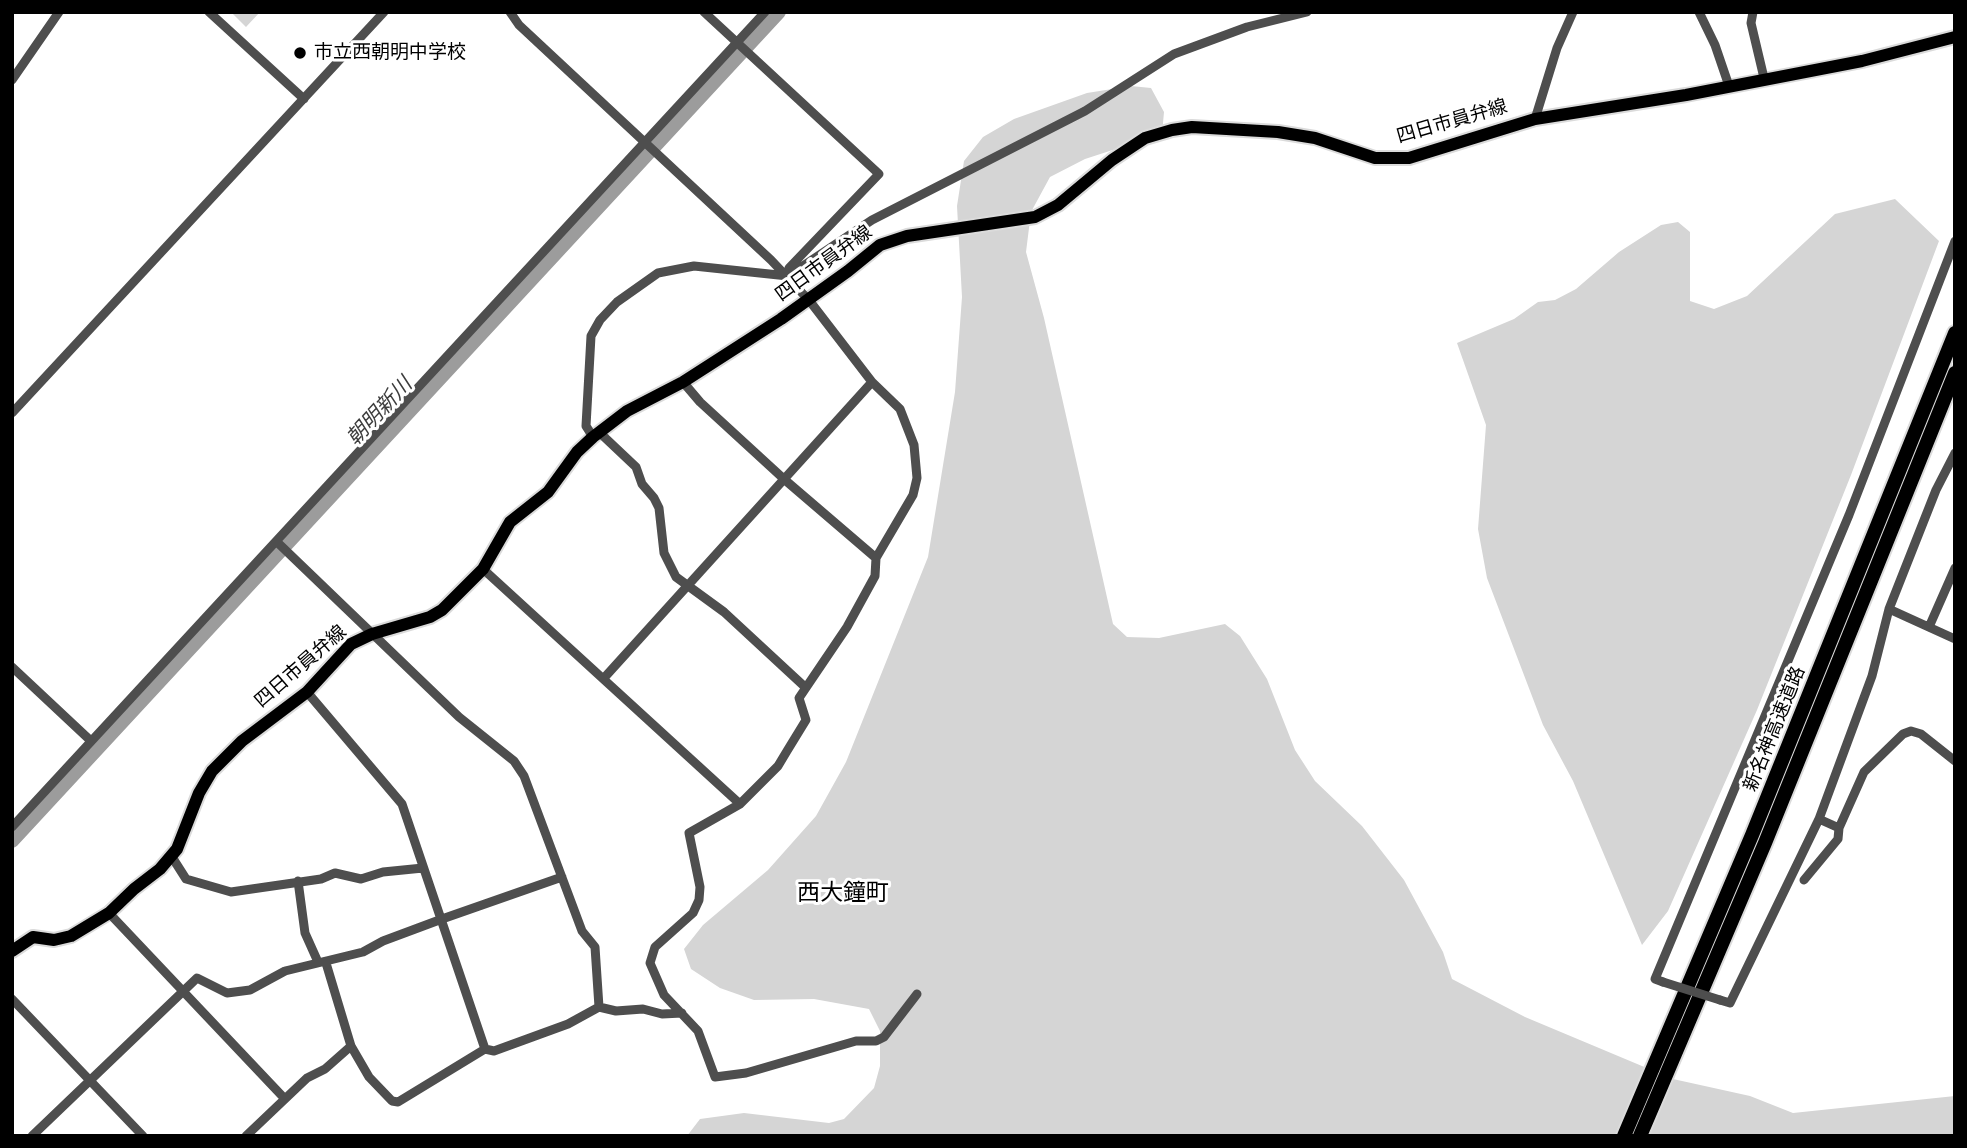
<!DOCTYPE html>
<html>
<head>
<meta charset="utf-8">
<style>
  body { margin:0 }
  #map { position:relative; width:1967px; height:1148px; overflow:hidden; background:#fff; font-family:"Space Grotesk",sans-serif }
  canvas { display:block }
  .frame { position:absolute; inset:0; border:14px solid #000; pointer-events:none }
</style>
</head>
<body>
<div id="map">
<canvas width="1967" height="1148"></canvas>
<div class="frame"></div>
</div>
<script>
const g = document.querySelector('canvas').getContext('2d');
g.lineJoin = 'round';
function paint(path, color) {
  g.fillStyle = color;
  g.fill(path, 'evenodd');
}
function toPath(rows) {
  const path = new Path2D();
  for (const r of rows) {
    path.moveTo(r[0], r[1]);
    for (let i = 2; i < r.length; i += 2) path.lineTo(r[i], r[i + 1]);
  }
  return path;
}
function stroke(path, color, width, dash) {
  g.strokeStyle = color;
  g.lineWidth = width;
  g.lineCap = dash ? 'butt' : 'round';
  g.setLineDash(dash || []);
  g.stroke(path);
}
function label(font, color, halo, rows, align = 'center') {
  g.font = font + ' "Space Grotesk","Noto Sans JP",sans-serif';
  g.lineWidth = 6;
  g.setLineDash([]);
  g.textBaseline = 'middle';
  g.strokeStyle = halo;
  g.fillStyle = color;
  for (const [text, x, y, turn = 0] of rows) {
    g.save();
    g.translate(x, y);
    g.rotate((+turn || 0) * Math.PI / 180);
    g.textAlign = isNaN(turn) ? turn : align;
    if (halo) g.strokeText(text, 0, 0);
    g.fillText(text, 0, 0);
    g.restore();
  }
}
paint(toPath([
  [231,12,260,12,246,27],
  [1131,86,1151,88,1164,112,1162,134,1085,159,1050,177,1031,212,1026,252,1044,318,1113,624,1127,637,1159,638,1225,624,1240,636,1267,679,1295,750,1315,781,1362,826,1404,880,1443,952,1452,979,1525,1017,1673,1079,1750,1096,1793,1113,1955,1096,1955,1136,687,1136,700,1119,744,1113,829,1123,844,1119,874,1088,880,1066,880,1031,869,1009,814,999,754,1000,720,988,691,969,684,949,703,925,768,870,816,816,846,762,928,557,955,392,962,297,957,206,964,161,983,137,1014,119,1087,93],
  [1895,199,1939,241,1851,475,1757,710,1668,911,1642,945,1573,781,1543,725,1487,578,1478,529,1486,425,1457,343,1514,319,1538,302,1555,300,1576,289,1619,252,1661,225,1678,222,1690,232,1690,301,1714,309,1747,296,1835,214]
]), '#d5d5d5');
stroke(toPath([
  [12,841,779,12]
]), '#9c9c9c', 14);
const major = toPath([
  [12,951,33,937,54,940,71,936,109,913,134,889,160,869,177,849,199,793,212,771,242,741,307,692,351,644,372,634,430,617,442,610,483,569,510,522,548,492,577,452,593,437,627,411,683,382,781,319,848,271,880,245,907,236,1035,217,1058,205,1112,160,1145,138,1172,130,1192,127,1278,132,1315,138,1375,158,1409,158,1535,119,1686,95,1862,61,1955,37]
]);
const highway = toPath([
  [1624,1136,1752,835,1955,333],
  [1640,1136,1765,843,1955,373]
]);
stroke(major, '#dbdbdb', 16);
stroke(highway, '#dbdbdb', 18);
stroke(toPath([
  [209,12,304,99],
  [510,12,519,25,771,260,805,296],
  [704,12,879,174,789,268,788,276],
  [1699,12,1715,45,1729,86],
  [1753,12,1751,23,1764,78],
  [12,80,59,12],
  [1535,119,1557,48,1573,12],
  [812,304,872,382,900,409,914,445,917,478,913,495,876,558,875,576,847,627,799,698,806,720,787,751,778,766,740,804,689,833,700,887,699,900,693,913,655,947,650,963,664,995,698,1031,715,1077,746,1073,856,1041,876,1041,884,1037,917,994],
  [683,382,700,402,785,480,876,558],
  [12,413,384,12],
  [600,433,636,467,642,484,654,498,659,508,664,553,676,577,724,612,805,687],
  [593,437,586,426,591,336,600,320,617,302,658,273,694,266,788,276,872,220,1085,111,1174,54,1247,27,1307,12],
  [277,542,459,717,514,761,524,776,582,931,595,947,599,1007],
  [483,569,740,804],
  [1889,609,1955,639],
  [1929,627,1955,568],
  [12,667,91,741],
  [604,678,872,382],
  [307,692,402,804,485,1049],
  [12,827,765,12],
  [1839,828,1819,819,1872,676,1889,609,1936,490,1955,453],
  [172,857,186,879,231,892,321,879,335,873,361,879,383,872,423,868],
  [1804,880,1838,839,1839,828,1864,772,1903,734,1911,731,1921,734,1955,761],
  [298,881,305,933,318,962],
  [109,913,285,1099],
  [326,963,351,1046,369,1077,392,1101,398,1102,485,1049,494,1051,568,1024,599,1007,616,1011,643,1009,662,1014,682,1013],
  [1663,982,1655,979,1849,515,1955,241],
  [12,999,143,1136],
  [1720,1000,1730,1003,1819,819],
  [32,1136,197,978,227,993,250,990,285,971,363,952,383,941,442,919,562,877],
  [246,1136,307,1078,325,1069,351,1046]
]), '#4e4e4e', 9);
stroke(major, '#000', 12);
stroke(highway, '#000', 14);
stroke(toPath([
  [1663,982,1720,1000]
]), '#4e4e4e', 9);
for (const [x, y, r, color] of [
  [300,53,7,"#000"]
]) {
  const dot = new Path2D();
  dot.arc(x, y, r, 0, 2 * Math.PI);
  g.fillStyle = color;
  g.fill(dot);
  stroke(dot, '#fff', 2.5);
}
label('19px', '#000', '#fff', [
  ["市立西朝明中学校",314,53]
], 'left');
label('19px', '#000', '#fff', [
  ["四日市員弁線",1452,122,-16],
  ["四日市員弁線",824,264,-36],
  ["四日市員弁線",301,667,-41],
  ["新名神高速道路",1775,729,-68]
]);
label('italic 21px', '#3d3d3d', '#fff', [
  ["朝明新川",380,412,-47]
]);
label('23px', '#000', '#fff', [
  ["西大鐘町",843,894]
]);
</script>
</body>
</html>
